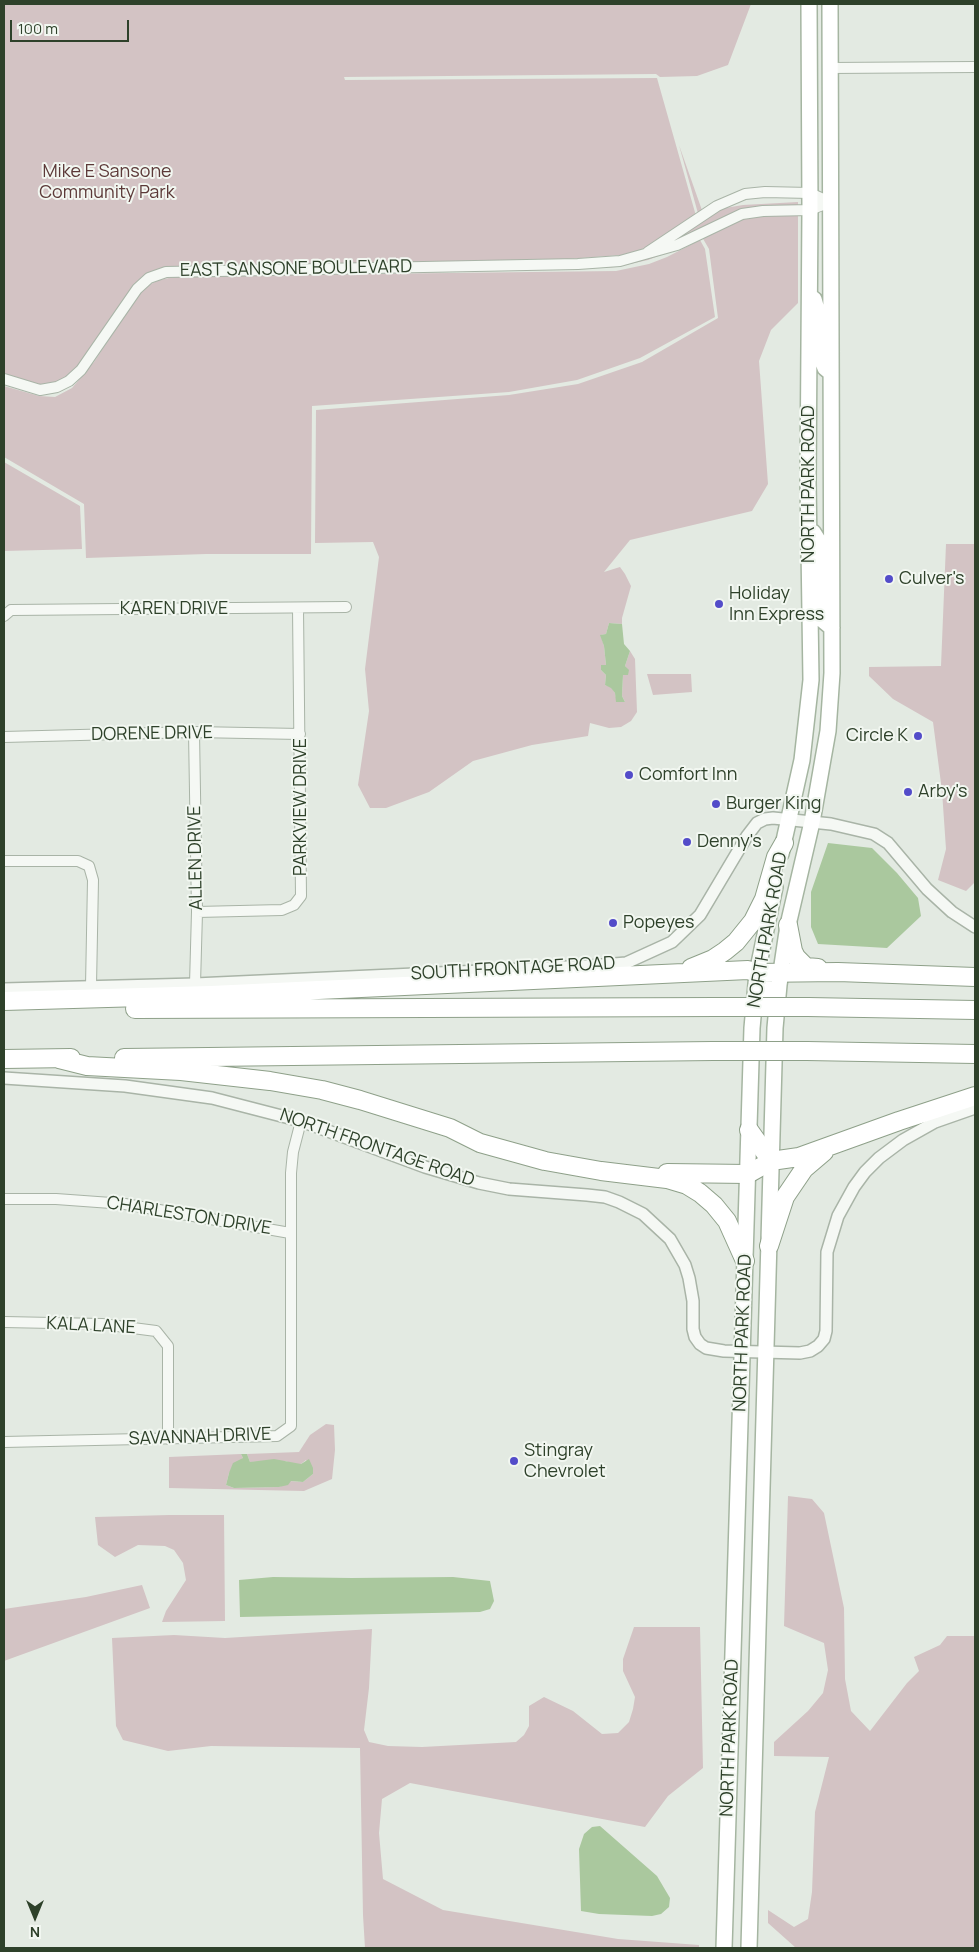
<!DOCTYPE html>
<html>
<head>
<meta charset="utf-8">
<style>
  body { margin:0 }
  #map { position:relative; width:979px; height:1952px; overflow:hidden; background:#e3eae2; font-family:Manrope,sans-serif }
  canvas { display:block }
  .frame { position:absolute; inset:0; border:5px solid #2e412a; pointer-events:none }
  .north { position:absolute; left:10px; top:1892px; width:50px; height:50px; -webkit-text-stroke:4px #f2f7f1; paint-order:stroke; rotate:180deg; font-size:14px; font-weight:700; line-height:20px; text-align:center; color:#2e412a }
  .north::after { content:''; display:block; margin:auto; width:18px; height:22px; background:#2e412a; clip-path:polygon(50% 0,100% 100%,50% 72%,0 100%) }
  .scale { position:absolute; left:10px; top:20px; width:119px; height:22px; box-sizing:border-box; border:2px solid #2e412a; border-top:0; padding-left:6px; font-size:15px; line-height:18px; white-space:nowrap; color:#2e412a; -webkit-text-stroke:4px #f2f7f1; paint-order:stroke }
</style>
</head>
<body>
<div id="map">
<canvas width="979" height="1952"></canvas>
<div class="frame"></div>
<div class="north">N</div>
<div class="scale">100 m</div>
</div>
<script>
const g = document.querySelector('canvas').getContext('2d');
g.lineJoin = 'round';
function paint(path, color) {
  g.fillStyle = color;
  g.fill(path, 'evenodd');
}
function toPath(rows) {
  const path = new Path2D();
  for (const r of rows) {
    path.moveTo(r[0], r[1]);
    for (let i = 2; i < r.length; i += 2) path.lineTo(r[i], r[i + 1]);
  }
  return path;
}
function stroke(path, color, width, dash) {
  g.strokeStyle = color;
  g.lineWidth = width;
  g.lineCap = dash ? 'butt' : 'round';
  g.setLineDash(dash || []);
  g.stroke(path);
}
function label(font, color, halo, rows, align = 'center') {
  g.font = font + ' Manrope,sans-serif';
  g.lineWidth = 4;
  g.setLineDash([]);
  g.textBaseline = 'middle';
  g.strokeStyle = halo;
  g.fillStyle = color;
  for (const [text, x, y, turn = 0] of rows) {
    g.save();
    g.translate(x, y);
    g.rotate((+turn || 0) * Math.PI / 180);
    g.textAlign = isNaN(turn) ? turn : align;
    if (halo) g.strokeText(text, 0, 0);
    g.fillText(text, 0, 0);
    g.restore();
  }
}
paint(toPath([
  [4,4,751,4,728,65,697,76,660,77,656,74,344,77,345,80,657,78,696,216,649,246,633,253,622,255,554,260,168,267,140,280,125,297,80,364,66,378,47,386,34,385,4,375],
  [679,145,704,216,719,209,743,205,798,202,798,303,771,330,759,361,768,484,752,511,630,540,604,572,620,567,625,574,631,586,622,618,622,624,609,623,606,634,601,635,604,646,606,665,601,665,601,670,606,675,605,685,611,687,615,693,617,702,625,702,622,696,623,675,628,675,628,670,625,666,630,651,635,659,637,712,631,721,621,727,609,728,590,723,588,736,532,745,473,761,429,792,386,808,370,808,358,785,369,711,365,669,379,557,373,542,315,543,316,410,509,395,578,384,642,362,718,318,709,249,702,237,698,237,666,253,648,260,616,267,598,268,514,267,174,273,158,276,145,283,134,294,91,360,70,384,54,393,39,392,4,382,4,379,34,389,48,390,60,387,69,381,82,367,128,299,142,284,157,275,169,271,500,265,605,261,634,257,651,250,699,217],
  [700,240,705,249,715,317,640,358,577,380,509,392,312,406,311,554,206,554,86,558,84,504,4,457,4,386,39,396,55,397,72,388,94,362,137,297,147,286,159,280,174,277,198,276,616,271,649,264,667,257],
  [4,462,80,506,82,549,4,551],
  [946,544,975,544,975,882,966,891,938,880,946,849,942,791,933,722,893,699,869,676,869,667,941,666],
  [647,674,691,674,692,692,653,695],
  [326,1424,334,1425,335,1450,332,1479,304,1491,169,1488,169,1457,241,1454,243,1458,229,1473,226,1485,234,1488,279,1487,290,1481,303,1482,313,1474,306,1460,301,1464,292,1464,286,1461,250,1462,247,1454,299,1452,310,1435],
  [788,1496,812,1499,824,1513,844,1608,845,1679,851,1711,870,1731,907,1683,919,1671,914,1657,940,1645,947,1636,975,1636,975,1948,796,1948,768,1923,768,1910,794,1927,808,1919,812,1892,815,1812,829,1757,774,1756,774,1742,808,1711,823,1693,828,1670,824,1643,784,1626],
  [169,1515,224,1515,225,1621,162,1622,166,1611,186,1580,183,1563,174,1550,165,1546,138,1545,115,1557,98,1545,95,1517],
  [142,1585,150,1608,4,1661,4,1609,86,1597],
  [634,1627,700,1627,703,1768,668,1796,645,1827,410,1783,382,1799,379,1833,383,1879,443,1910,618,1939,699,1945,699,1948,365,1948,363,1915,360,1748,211,1746,168,1751,123,1740,116,1726,112,1638,174,1635,225,1638,372,1629,369,1688,364,1730,369,1742,388,1746,422,1747,516,1742,524,1735,529,1726,529,1706,544,1697,573,1711,602,1734,618,1733,629,1722,633,1709,635,1697,623,1671,623,1659]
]), '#d3c3c4');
paint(toPath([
  [609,623,622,624,624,644,630,651,625,666,629,670,628,675,623,675,622,696,625,702,616,702,615,693,611,688,605,685,606,675,601,670,601,665,606,665,604,646,600,635,606,634],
  [828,843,872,848,897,873,918,898,921,916,887,948,818,944,811,927,811,892],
  [241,1454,247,1454,250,1462,274,1459,301,1464,309,1459,313,1468,313,1474,303,1482,291,1481,288,1485,279,1487,234,1488,226,1485,229,1473,233,1463,243,1458],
  [273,1577,352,1578,453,1577,490,1581,494,1601,490,1609,480,1612,240,1617,239,1580],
  [600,1826,657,1876,670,1898,669,1907,661,1914,652,1916,599,1914,581,1911,579,1849,584,1834,592,1827]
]), '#aac89e');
const minor = toPath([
  [830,68,975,67],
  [648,252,717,206,745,194,765,192,810,193,830,202],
  [4,379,40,390,57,387,69,381,81,370,137,289,149,278,166,272,578,264,620,261,677,245,742,214,763,211,810,210,830,202],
  [4,616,11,610,346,607],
  [194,732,197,912,195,984],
  [4,737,194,732,300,734],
  [4,861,78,861,89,866,93,880,91,986],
  [197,912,282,910,294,905,301,896,298,608],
  [4,1199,56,1199,125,1204,290,1233],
  [4,1322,102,1324,156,1331,168,1346,168,1439],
  [4,1442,277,1436,291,1426,291,1173,293,1152,301,1121]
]);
const tertiary = toPath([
  [4,989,195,984,590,966,626,963,672,942,700,915,747,836,757,823,765,819,773,818,831,824,874,834,888,843,927,889,952,912,975,927],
  [4,1078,125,1086,212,1098,301,1121,425,1167,479,1183,509,1189,587,1195,605,1197,619,1202,643,1214,670,1239,685,1265,689,1278,693,1301,693,1329,695,1337,700,1344,706,1348,724,1351,800,1353,810,1351,818,1346,824,1339,826,1331,827,1252,838,1216,854,1187,865,1172,879,1158,903,1140,935,1122,975,1108]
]);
const primary = toPath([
  [814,299,820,320,820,355,825,368,831,373],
  [813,532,818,540,821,554,821,619,832,628],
  [781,854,802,760,811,680,808,481,810,210,809,4],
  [724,1948,752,1028,757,973,775,887],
  [749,1948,775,1028,779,985,788,925,812,822,823,759,828,731,832,673,830,4]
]);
const motorway = toPath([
  [788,925,793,951,796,957,806,967,818,968],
  [691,968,713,959,725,951,736,942,753,921,764,899,776,857,784,843],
  [757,973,777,1004],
  [4,1001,211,995,748,970,757,973,838,972,975,977],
  [808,1007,975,1010],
  [135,1009,717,1007],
  [807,1051,975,1054],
  [124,1058,713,1051],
  [4,1059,71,1058],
  [59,1059,87,1066,181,1071,270,1081,322,1090,360,1100,450,1128,480,1143,545,1161,601,1171,667,1179,687,1185,700,1193,714,1205,727,1221,745,1261],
  [749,1130,771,1161],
  [667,1173,748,1174,771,1161,799,1157,899,1121,975,1096],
  [769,1246,785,1197,804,1169,824,1152]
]);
stroke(minor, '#a9b4a7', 12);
stroke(tertiary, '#a9b4a7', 14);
stroke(primary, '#a5b5a1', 18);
stroke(motorway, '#8ea089', 20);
stroke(minor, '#f5f8f4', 10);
stroke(tertiary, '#f5f8f4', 11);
stroke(primary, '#fff', 15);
stroke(motorway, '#fff', 18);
const motorwayBridge = toPath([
  [717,1007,808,1007],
  [713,1051,807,1051]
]);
stroke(motorwayBridge, '#8ea089', 20, []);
stroke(motorwayBridge, '#fff', 18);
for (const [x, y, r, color] of [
  [889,579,5,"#534cc9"],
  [719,604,5,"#534cc9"],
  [918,736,5,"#534cc9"],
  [629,775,5,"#534cc9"],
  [908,792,5,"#534cc9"],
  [716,804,5,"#534cc9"],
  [687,842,5,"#534cc9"],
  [613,923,5,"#534cc9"],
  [514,1461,5,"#534cc9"]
]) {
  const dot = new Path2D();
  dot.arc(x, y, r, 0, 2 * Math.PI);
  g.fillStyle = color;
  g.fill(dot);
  stroke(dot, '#f2f7f1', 2);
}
label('18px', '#5c3938', '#f2f7f1', [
  ["Mike E Sansone",107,172],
  ["Community Park",107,193]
]);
label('18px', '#2e412a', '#f2f7f1', [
  ["EAST SANSONE BOULEVARD",296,269,-1],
  ["NORTH PARK ROAD",809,484,-90],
  ["KAREN DRIVE",174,609],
  ["DORENE DRIVE",152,734,-1],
  ["PARKVIEW DRIVE",301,807,-90],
  ["ALLEN DRIVE",196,858,-91],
  ["NORTH PARK ROAD",768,930,-80],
  ["SOUTH FRONTAGE ROAD",513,969,-3],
  ["NORTH FRONTAGE ROAD",377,1148,19],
  ["CHARLESTON DRIVE",189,1216,9],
  ["KALA LANE",91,1326,3],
  ["NORTH PARK ROAD",743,1333,-88],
  ["SAVANNAH DRIVE",200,1437,-2],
  ["NORTH PARK ROAD",730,1738,-88]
]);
label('18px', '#2e412a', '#f2f7f1', [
  ["Culver's",899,579],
  ["Holiday",729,594],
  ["Inn Express",729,615],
  ["Circle K",908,736,"right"],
  ["Comfort Inn",639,775],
  ["Arby's",918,792],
  ["Burger King",726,804],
  ["Denny's",697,842],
  ["Popeyes",623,923],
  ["Stingray",524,1451],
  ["Chevrolet",524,1472]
], 'left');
</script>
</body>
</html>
